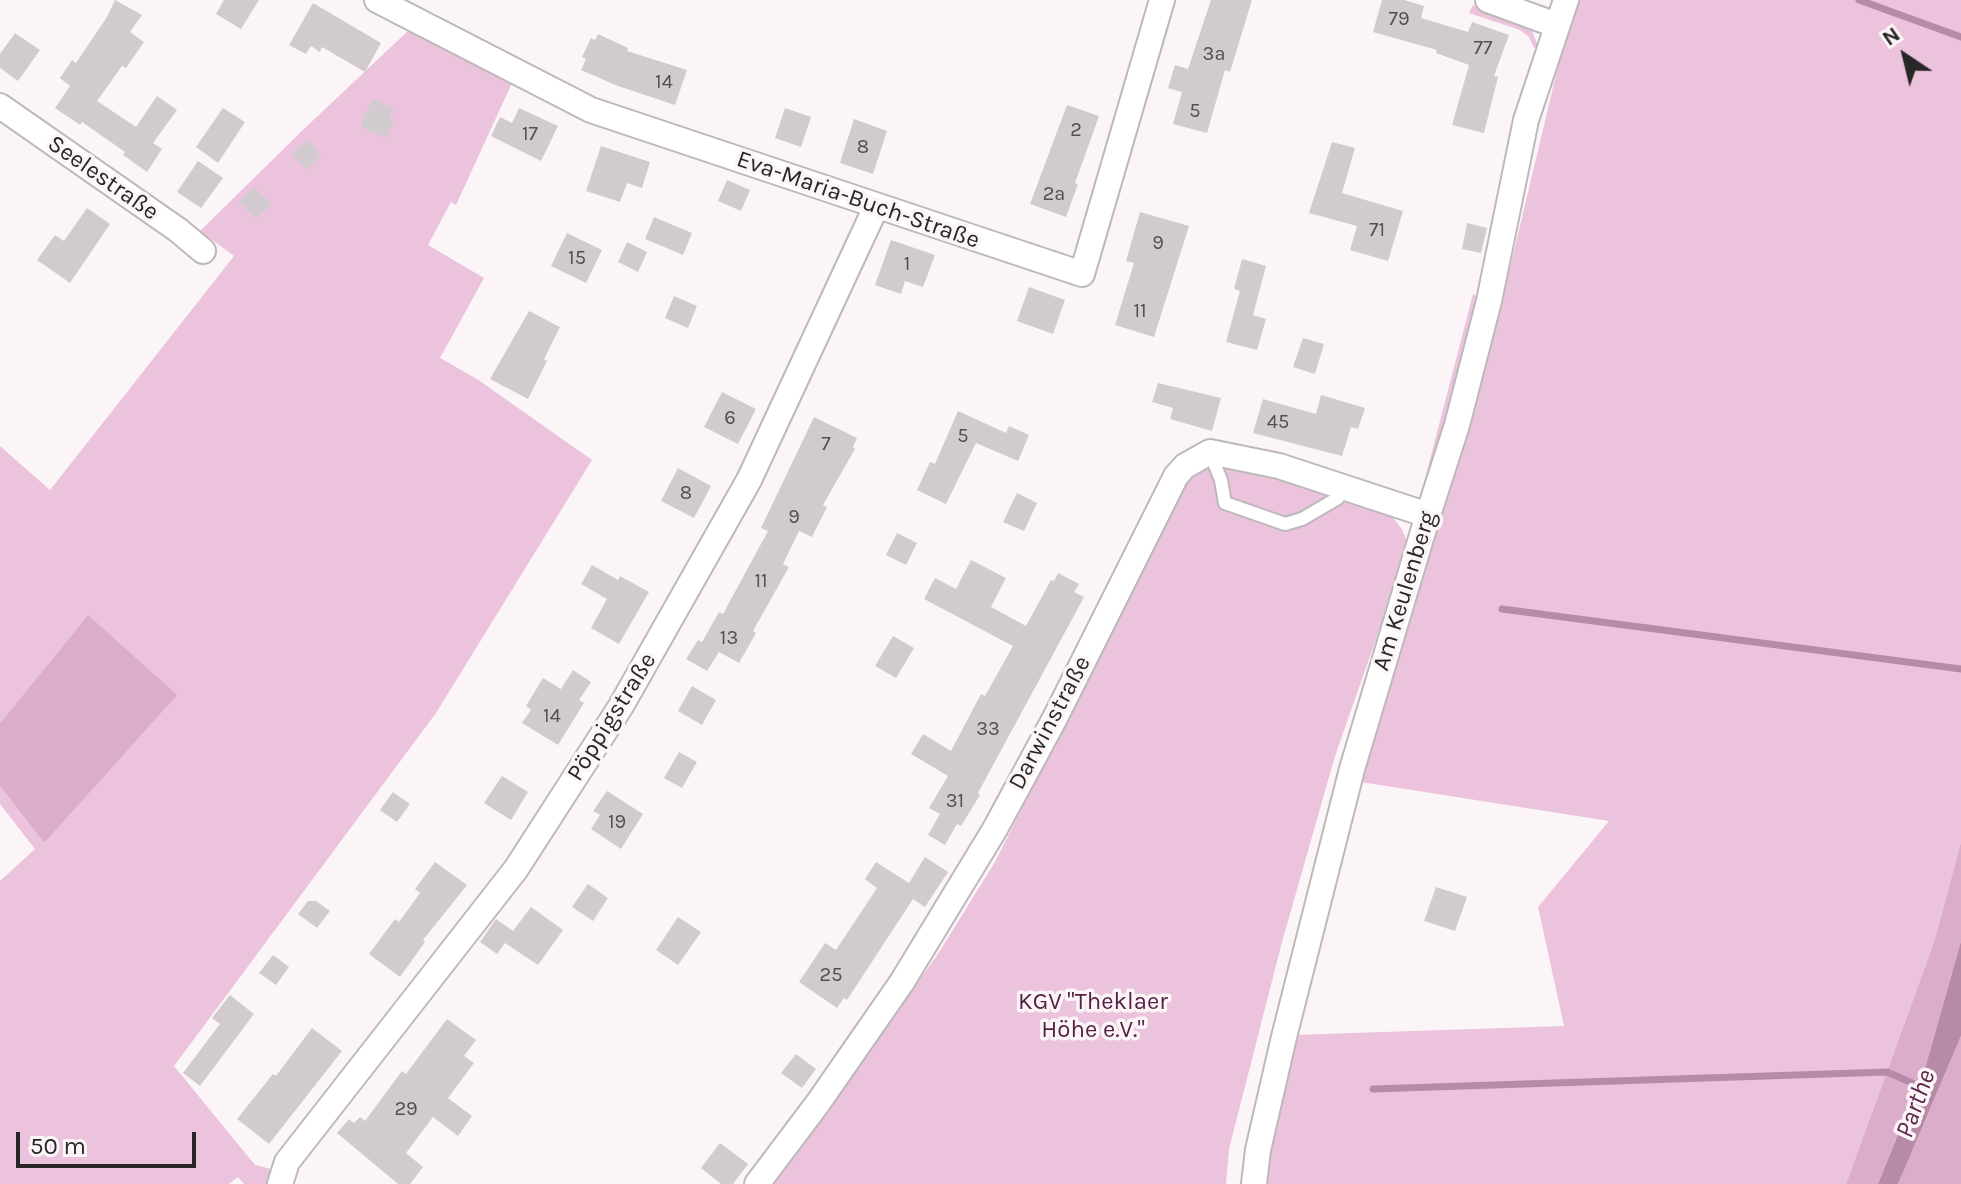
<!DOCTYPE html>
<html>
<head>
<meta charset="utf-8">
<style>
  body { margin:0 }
  #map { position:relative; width:1961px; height:1184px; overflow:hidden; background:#fbf5f8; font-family:Karla,sans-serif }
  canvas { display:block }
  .north { position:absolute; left:1865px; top:16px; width:80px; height:80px; -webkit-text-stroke:6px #fbf5f8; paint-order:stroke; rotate:325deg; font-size:22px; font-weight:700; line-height:32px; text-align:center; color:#282627 }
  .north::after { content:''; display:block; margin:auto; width:28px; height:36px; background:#282627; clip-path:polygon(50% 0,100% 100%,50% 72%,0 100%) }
  .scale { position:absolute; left:16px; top:1132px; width:180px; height:36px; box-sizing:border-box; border:4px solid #282627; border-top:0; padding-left:10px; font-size:24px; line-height:28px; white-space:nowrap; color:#282627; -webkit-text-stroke:6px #fbf5f8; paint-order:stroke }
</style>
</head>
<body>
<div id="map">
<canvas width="1961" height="1184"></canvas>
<div class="north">N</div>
<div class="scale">50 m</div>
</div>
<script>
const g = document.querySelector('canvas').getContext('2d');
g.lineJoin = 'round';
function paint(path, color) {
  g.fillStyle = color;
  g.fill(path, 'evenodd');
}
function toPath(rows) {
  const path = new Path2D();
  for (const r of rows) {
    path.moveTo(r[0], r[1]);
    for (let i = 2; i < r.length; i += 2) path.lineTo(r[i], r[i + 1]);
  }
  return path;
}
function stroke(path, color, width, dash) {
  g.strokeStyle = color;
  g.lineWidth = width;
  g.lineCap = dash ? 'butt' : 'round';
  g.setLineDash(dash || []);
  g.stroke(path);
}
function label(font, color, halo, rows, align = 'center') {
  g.font = font + ' Karla,sans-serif';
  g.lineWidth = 7;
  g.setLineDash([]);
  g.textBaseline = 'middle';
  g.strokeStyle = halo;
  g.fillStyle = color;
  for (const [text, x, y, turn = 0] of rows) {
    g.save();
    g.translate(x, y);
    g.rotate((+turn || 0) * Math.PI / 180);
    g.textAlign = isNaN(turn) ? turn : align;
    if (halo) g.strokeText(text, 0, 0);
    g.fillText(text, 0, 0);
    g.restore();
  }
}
paint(toPath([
  [1579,0,1961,0,1961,842,1934,942,1846,1184,1265,1184,1268,1150,1293,1035,1564,1026,1538,907,1609,821,1361,782,1497,322,1566,33],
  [1473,5,1522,21,1531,28,1538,46,1534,48,1529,37,1520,30,1469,13],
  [410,29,512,83,456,205,451,202,428,245,484,278,440,358,477,379,592,460,436,713,174,1066,255,1165,275,1170,275,1184,244,1184,238,1177,229,1184,0,1184,0,881,35,849,0,804,0,786,44,843,88,615,0,723,0,446,50,490,234,256,200,231,306,127],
  [1473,294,1480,299,1424,499,1420,498],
  [1223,460,1387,510,1401,528,1409,545,1335,756,1282,942,1229,1149,1226,1184,769,1184,936,957,995,862,1189,477,1205,465]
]), '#ebc3dc');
paint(toPath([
  [88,615,177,695,44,843,0,786,0,723],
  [1961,842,1961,941,1926,1065,1878,1184,1846,1184,1934,942],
  [1961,1036,1961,1184,1898,1184,1905,1167]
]), '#dbadca');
paint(toPath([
  [1961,941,1961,1036,1898,1184,1878,1184,1926,1065]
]), '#b78ba7');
stroke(toPath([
  [1859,0,1961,37],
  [1502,609,1961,669],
  [1373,1089,1887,1072,1924,1088]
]), '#b78ba7', 7);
paint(toPath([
  [115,0,142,15,130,32,144,42,126,68,122,66,97,101,136,127,157,96,177,110,153,143,162,149,147,172,123,155,125,152,82,122,80,125,55,108,70,86,60,78,72,60,76,63,107,17],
  [224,0,259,0,241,29,216,14],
  [1211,0,1252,0,1230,72,1225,70,1207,133,1173,124,1182,92,1168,88,1175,65,1188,69],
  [1382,0,1404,0,1424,6,1421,18,1468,32,1472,22,1509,35,1494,76,1498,77,1484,133,1452,125,1469,65,1436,53,1437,50,1373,32],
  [313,3,381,43,365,72,322,47,320,52,311,46,306,54,289,45],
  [15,33,40,50,18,81,0,68,0,54],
  [598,34,628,48,627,51,687,70,675,105,618,86,581,70,586,59,582,57,591,38,595,40],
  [373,99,393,108,389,117,394,119,386,138,360,126],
  [1067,105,1099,116,1075,183,1078,184,1066,217,1030,204],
  [223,108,245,122,218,163,196,147],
  [519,108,558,126,541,161,491,136,500,117,512,123],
  [785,108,811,117,801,147,775,138],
  [854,119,887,131,873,174,840,163],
  [307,140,321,155,306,170,292,154],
  [1332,142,1355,148,1342,193,1403,211,1388,261,1350,250,1357,226,1309,213],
  [601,146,650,162,642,188,627,183,620,202,586,191],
  [198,161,223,178,201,208,177,192],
  [727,180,750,190,741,211,718,201],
  [254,187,271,204,256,219,239,202],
  [87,208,110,224,70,283,37,260,55,235,64,241],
  [1140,212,1189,226,1154,337,1115,325,1134,263,1126,261],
  [654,217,692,233,683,255,645,239],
  [1467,223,1487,228,1481,253,1462,249],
  [567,233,602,250,586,283,551,266],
  [891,240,935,255,923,287,905,281,901,294,875,285],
  [627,242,647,252,638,272,618,262],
  [1242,259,1266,266,1253,315,1266,319,1257,350,1226,342,1240,291,1234,289],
  [1029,287,1065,300,1053,334,1017,321],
  [674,296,697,306,688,328,665,318],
  [529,311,560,327,544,359,547,361,528,399,490,379],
  [1303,338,1324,344,1315,374,1293,367],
  [1158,383,1221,398,1212,431,1170,419,1173,408,1152,402],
  [722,392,756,409,738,444,704,427],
  [1321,395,1365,408,1358,429,1351,427,1342,456,1253,433,1263,399,1316,414],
  [958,411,1006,433,1009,426,1029,435,1018,461,976,443,946,504,917,490,930,462,935,464],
  [814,417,857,438,853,447,855,449,823,505,827,507,812,537,799,531,783,564,789,567,753,631,756,633,739,663,719,652,707,671,686,659,698,640,702,642,719,612,723,614,768,531,761,528],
  [678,468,711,486,694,518,661,501],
  [1017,493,1037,503,1024,531,1003,522],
  [897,533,917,543,906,565,886,555],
  [971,560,1006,578,991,607,1026,626,1051,580,1054,581,1058,573,1079,584,1074,592,1084,597,978,793,980,795,961,826,957,824,945,845,928,835,940,814,929,808,948,776,911,754,923,734,951,751,981,694,985,696,1013,646,924,599,935,578,956,589],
  [592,565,618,580,620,576,649,592,619,644,591,628,607,599,581,584],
  [893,636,914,648,896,678,875,666],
  [573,670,591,682,579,700,584,703,558,745,522,723,531,710,526,706,543,678,561,689],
  [692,686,716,700,702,725,678,711],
  [679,752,697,762,682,788,664,778],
  [502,776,528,792,511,820,484,803],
  [607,791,643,814,621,849,591,829,600,815,593,811],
  [393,792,410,804,397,822,380,810],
  [925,857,948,872,925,907,913,899,847,1000,844,998,837,1008,799,982,825,943,836,950,877,888,865,879,876,862,909,883],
  [435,862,467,885,423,940,425,942,400,977,369,954,395,919,399,922,420,893,415,889],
  [588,884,608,898,593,921,572,907],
  [1436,887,1467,897,1455,931,1424,921],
  [308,901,316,901,330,911,317,928,298,914],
  [531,907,563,930,538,965,505,943,497,954,480,942,496,919,513,931],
  [678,917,701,932,678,965,656,950],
  [273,955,289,967,276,985,259,973],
  [230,995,254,1014,200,1086,183,1073,220,1024,212,1018],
  [447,1019,476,1040,464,1056,474,1063,448,1098,472,1116,458,1136,433,1117,406,1153,423,1167,410,1184,398,1184,337,1133,349,1119,354,1123,360,1117,365,1121,402,1071,406,1074],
  [312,1028,342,1051,269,1144,237,1119,273,1074,276,1076],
  [796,1054,816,1069,802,1088,781,1073],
  [720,1143,748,1164,733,1184,721,1184,701,1168]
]), '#d1cbcf');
const service = toPath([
  [1210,453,1221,480,1225,503,1285,524,1302,519,1338,498,1344,486]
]);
const minor = toPath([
  [377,0,591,110,1082,274,1162,0],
  [1488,0,1556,25],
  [0,106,178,230,203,251],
  [280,1184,287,1162,516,869,621,706,749,480,876,207],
  [757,1184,818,1103,902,982,995,829,1055,718,1176,476,1185,466,1210,452,1279,466,1428,515],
  [1254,1184,1258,1150,1284,1037,1352,769,1428,515,1457,425,1489,301,1526,120,1566,0]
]);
stroke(service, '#beb8bb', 16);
stroke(minor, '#beb8bb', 28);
stroke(service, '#fff', 12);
stroke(minor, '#fff', 24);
label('20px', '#524f51', null, [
  ["79",1399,19],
  ["77",1483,48],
  ["3a",1214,54],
  ["14",664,82],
  ["5",1195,111],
  ["2",1076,130],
  ["17",530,134],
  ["8",863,147],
  ["2a",1054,194],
  ["71",1377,230],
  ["9",1158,243],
  ["15",577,258],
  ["1",907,264],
  ["11",1140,311],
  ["6",730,418],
  ["45",1278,422],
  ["5",963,436],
  ["7",826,444],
  ["8",686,493],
  ["9",794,517],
  ["11",761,581],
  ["13",729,638],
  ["14",552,716],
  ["33",988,729],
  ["31",955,801],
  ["19",617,822],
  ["25",831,975],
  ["29",406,1109]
]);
label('24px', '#282627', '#fbf5f8', [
  ["Seelestraße",103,178,35],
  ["Eva-Maria-Buch-Straße",858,200,19],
  ["Am Keulenberg",1405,591,-73],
  ["Pöppigstraße",612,717,-58],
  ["Darwinstraße",1050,723,-62]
]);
label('24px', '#551e45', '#fbf5f8', [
  ["KGV \"Theklaer",1093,1002],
  ["Höhe e.V.\"",1093,1030]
]);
label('italic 26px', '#5d264d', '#fbf5f8', [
  ["Parthe",1916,1104,-70]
]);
</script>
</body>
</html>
